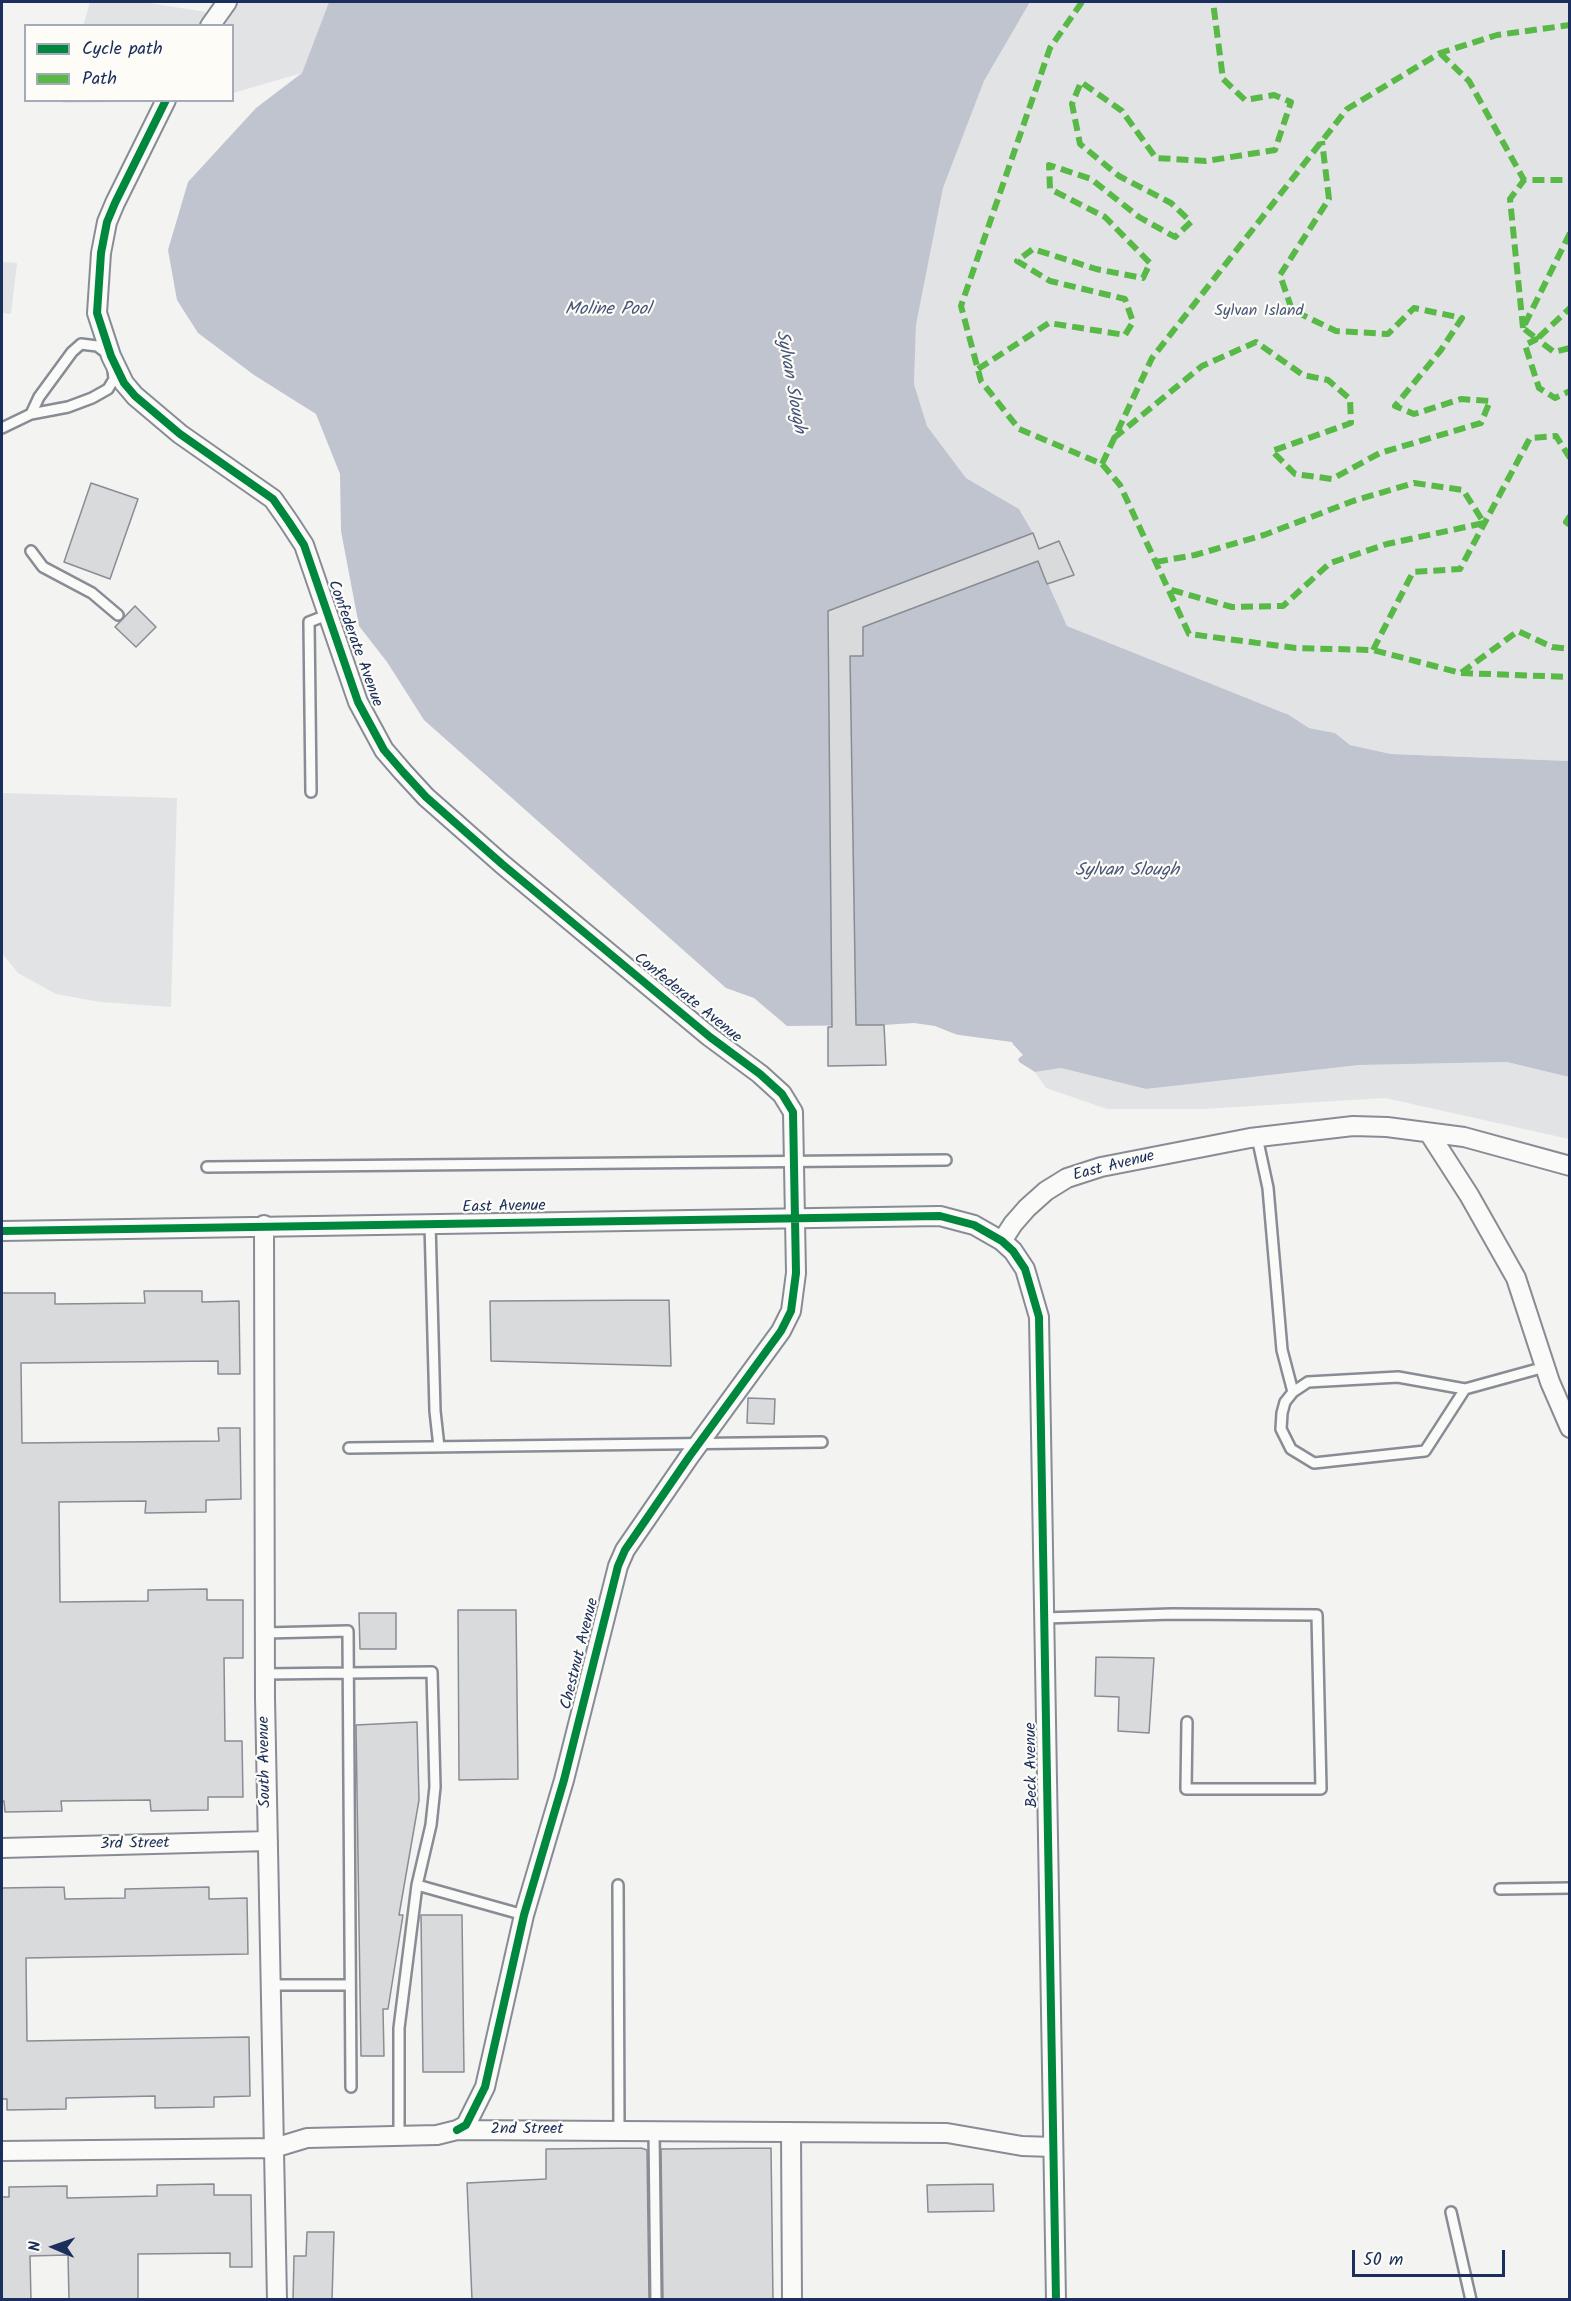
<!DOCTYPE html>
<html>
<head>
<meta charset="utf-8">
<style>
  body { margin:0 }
  #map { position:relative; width:1571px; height:2301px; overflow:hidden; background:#f3f3f2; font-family:Kalam,sans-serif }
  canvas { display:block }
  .frame { position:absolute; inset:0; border:3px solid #1b2f5e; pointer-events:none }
  .legend { position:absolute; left:24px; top:24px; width:210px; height:78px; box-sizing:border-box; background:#fdfcf7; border:2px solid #a3aaba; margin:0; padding:8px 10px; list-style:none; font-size:18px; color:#1b2f5e }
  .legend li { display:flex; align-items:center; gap:12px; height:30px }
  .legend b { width:30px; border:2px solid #a3aaba }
  .north { position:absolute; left:24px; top:2217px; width:60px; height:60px; -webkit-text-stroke:4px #fdfcf7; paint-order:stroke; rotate:272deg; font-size:16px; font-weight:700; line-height:24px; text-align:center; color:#1b2f5e }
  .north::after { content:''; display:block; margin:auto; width:21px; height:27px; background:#1b2f5e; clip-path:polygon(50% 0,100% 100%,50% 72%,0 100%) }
  .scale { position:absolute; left:1352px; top:2250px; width:153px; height:27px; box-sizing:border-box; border:3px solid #1b2f5e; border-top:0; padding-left:8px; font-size:18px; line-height:21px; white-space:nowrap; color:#1b2f5e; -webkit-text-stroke:4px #fdfcf7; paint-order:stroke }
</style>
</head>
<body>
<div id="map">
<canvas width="1571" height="2301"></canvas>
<div class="frame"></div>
<ul class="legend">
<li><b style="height:8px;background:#00873e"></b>Cycle path</li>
<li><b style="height:8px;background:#58b947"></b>Path</li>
</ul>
<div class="north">N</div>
<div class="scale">50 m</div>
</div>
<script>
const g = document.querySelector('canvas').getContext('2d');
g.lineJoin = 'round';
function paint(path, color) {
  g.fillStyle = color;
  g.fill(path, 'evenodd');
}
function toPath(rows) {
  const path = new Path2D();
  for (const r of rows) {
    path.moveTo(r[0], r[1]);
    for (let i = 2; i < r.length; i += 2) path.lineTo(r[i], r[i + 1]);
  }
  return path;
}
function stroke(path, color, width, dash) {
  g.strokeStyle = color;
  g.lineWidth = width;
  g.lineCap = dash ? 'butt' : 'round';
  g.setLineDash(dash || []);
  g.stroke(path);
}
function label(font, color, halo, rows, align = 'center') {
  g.font = font + ' Kalam,sans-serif';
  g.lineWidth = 4.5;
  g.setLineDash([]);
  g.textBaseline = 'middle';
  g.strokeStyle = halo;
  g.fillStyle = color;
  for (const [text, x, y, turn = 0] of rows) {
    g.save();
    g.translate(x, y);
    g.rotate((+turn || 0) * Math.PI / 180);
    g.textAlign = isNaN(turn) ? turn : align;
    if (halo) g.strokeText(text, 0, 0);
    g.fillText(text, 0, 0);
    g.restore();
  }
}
paint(toPath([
  [90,2,142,2,225,15,229,2,329,2,302,73,233,93,232,26,83,26],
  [1030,2,1569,2,1569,761,1391,754,1350,745,1335,733,1309,728,1289,715,1067,626,1038,561,1033,533,1019,509,966,478,927,426,914,384,916,325,943,188,984,81],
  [63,100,186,101,63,103],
  [2,262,17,263,11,314,2,313],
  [2,793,177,798,171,1007,100,1002,56,994,18,973,2,953],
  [1507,1062,1569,1077,1569,1139,1385,1098,1203,1109,1107,1109,1046,1088,1035,1072,1061,1068,1146,1089,1359,1065]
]), '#e2e3e5');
paint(toPath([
  [329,2,1030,2,984,81,943,188,916,325,914,384,927,426,966,478,1019,509,1033,533,1038,561,1067,626,1289,715,1309,728,1335,733,1350,745,1391,754,1569,761,1569,1077,1507,1062,1359,1065,1146,1089,1061,1068,1035,1072,1019,1062,1012,1042,884,1025,787,1026,754,998,726,988,424,720,387,662,359,626,341,531,340,474,316,414,254,375,198,333,177,300,168,250,188,182,256,108,302,73]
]), '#c0c4ce');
paint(toPath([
  [914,1023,935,1026,960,1036,961,1039,884,1028,884,1025],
  [1012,1043,1023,1055,1018,1059,1019,1062,1036,1075,1017,1064,1010,1045]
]), '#f3f3f2');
const building = toPath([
  [91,483,138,499,110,579,64,562,91,483],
  [1033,533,1039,549,1059,541,1074,575,1047,584,1038,561,863,627,863,656,850,656,856,1025,884,1025,886,1065,828,1066,828,1027,832,1027,828,611,1033,533],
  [135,606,156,627,136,647,115,627,135,606],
  [144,1291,202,1291,202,1302,239,1301,240,1374,218,1374,218,1361,21,1363,22,1443,219,1441,218,1428,240,1428,241,1499,206,1500,206,1512,145,1513,146,1501,59,1502,60,1602,148,1601,148,1590,207,1589,207,1600,243,1600,243,1658,224,1658,225,1741,242,1741,243,1797,208,1797,208,1810,151,1811,150,1800,61,1801,62,1811,5,1812,4,1801,2,1801,2,1293,55,1293,55,1304,145,1303,144,1291],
  [669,1300,671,1366,491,1361,490,1301,669,1300],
  [748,1398,775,1399,774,1424,747,1423,748,1398],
  [458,1610,516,1610,518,1779,459,1780,458,1610],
  [359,1613,396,1613,396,1649,360,1649,359,1613],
  [1096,1657,1154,1658,1149,1733,1118,1731,1119,1697,1095,1696,1096,1657],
  [417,1722,419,1800,399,1915,403,1915,388,2009,383,2009,384,2056,361,2056,356,1725,417,1722],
  [64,1887,65,1899,125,1898,125,1889,209,1887,209,1899,247,1898,248,1954,26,1958,27,2041,249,2037,250,2096,214,2097,214,2107,155,2108,155,2096,66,2098,66,2109,7,2110,7,2099,2,2099,2,1888,64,1887],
  [421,1915,462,1915,464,2072,423,2072,421,1915],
  [641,2148,647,2150,649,2300,472,2300,467,2183,546,2179,546,2149,641,2148],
  [771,2148,773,2300,663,2300,661,2149,771,2148],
  [214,2184,214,2195,251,2195,252,2267,230,2267,230,2253,138,2254,138,2300,69,2300,68,2255,30,2256,31,2300,2,2300,2,2197,9,2197,9,2187,67,2186,67,2198,157,2196,157,2185,214,2184],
  [993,2184,994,2211,928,2212,927,2185,993,2184],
  [307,2232,334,2232,332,2300,293,2300,294,2256,306,2256,307,2232]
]);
paint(building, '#d9dadb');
stroke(building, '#888c94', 1.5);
const lane = toPath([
  [31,414,39,397,72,352,81,344,97,346,109,355],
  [2,428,31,414,68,407,92,398,108,389,114,379,113,370],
  [31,551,43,567,92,593,118,615],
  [311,792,309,622,327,615],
  [1257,1137,1268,1188,1282,1350,1293,1392],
  [207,1167,946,1160],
  [430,1223,435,1411,439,1447],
  [1465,1389,1425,1451,1314,1463,1291,1449,1281,1429,1282,1413,1285,1402,1293,1392,1308,1382,1398,1377,1465,1389,1545,1367],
  [349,1448,822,1442],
  [1044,1618,1172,1614,1317,1615,1321,1789,1186,1789,1187,1722],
  [264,1633,348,1631,351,2087],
  [264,1674,432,1672,435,1787,431,1825,417,1885,399,2028,399,2136],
  [417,1885,524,1915],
  [618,1885,619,2131],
  [1500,1889,1570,1888],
  [271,1985,350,1985],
  [654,2131,656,2300],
  [1451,2212,1471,2300]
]);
const street = toPath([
  [210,26,227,2],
  [166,100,115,203,107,222,101,253,97,313,111,356,124,383,135,396,180,434,273,499,289,522,304,545,358,702,384,750,403,772,426,797,502,864,710,1037,760,1074,782,1094,793,1112,796,1273,791,1311,781,1331,689,1457,625,1550,618,1566,564,1780,524,1915,485,2087,466,2125,457,2130],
  [1429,1133,1469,1195,1516,1278,1550,1382,1570,1428],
  [264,1225,265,1698,277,2300],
  [2,1231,940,1216,974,1225,1002,1241,1013,1251,1025,1269,1039,1317,1056,2300],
  [1002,1241,1013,1224,1027,1208,1046,1191,1067,1178,1101,1167,1250,1138,1353,1126,1387,1127,1464,1137,1570,1166],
  [2,1848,268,1841],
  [791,2132,792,2300],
  [2,2151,274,2148,307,2138,437,2135,457,2130,947,2133,1022,2146,1053,2147]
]);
stroke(lane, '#888c94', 14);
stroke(street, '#888c94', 22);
stroke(lane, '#fafaf8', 9);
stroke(street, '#fafaf8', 18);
stroke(toPath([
  [1082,2,1050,48,961,306,981,381,1019,429,1102,464,1120,485,1189,634,1296,648,1373,650,1461,673,1518,631,1552,647,1570,649],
  [1440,53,1469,81,1524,180,1570,180],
  [1570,233,1523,328,1537,339,1570,308],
  [1523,328,1510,199,1524,180],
  [1570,348,1554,352,1537,339,1525,345,1539,388,1555,398,1570,391],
  [978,369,1049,323,1125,335,1133,322,1125,299,1050,281,1017,261,1033,249,1096,269,1143,278,1150,263,1105,217,1050,189,1049,165,1091,179,1139,217,1175,237,1191,222,1171,203,1119,176,1080,144,1072,104,1081,82,1122,111,1156,158,1206,161,1275,150,1291,102,1274,95,1245,100,1223,79,1213,2],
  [1114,438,1202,366,1256,342,1303,375,1328,380,1350,399,1351,423,1272,451,1295,474,1332,479,1380,453,1481,423,1490,401,1461,399,1414,414,1395,406,1441,350,1462,318,1414,308,1388,334,1336,331,1292,310,1280,275,1329,199,1322,141],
  [1102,464,1152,358,1347,109,1440,53,1497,35,1570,25],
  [1570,516,1566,522,1570,525],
  [1156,562,1195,555,1264,535,1353,501,1414,483,1463,490,1484,523,1387,544,1330,563,1283,606,1232,607,1168,589],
  [1373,650,1413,572,1460,569,1530,438,1556,436,1570,458],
  [1461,673,1570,677]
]), '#58b947', 6, [12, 6]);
stroke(toPath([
  [166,100,115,203,107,222,101,253,97,313,111,356,124,383,135,396,180,434,273,499,289,522,304,545,358,702,384,750,403,772,426,797,502,864,710,1037,760,1074,782,1094,793,1112,796,1273,791,1311,781,1331,689,1457,625,1550,618,1566,564,1780,524,1915,485,2087,466,2125,457,2130],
  [2,1231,940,1216,974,1225,1002,1241,1013,1251,1025,1269,1039,1317,1056,2300]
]), '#00873e', 8);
label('16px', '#49597d', '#fdfcf7', [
  ["Sylvan Island",1259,312]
]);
label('16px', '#1b2f5e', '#fdfcf7', [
  ["Confederate Avenue",354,644,70],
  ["Confederate Avenue",687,999,39],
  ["East Avenue",1114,1167,-14],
  ["East Avenue",504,1208,-1],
  ["Chestnut Avenue",581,1654,-76],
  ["South Avenue",266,1762,-91],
  ["Beck Avenue",1033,1765,-91],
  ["3rd Street",135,1845,-1],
  ["2nd Street",527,2130]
]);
label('italic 18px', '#46567b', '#fdfcf7', [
  ["Moline Pool",608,311],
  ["Sylvan Slough",789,382,80],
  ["Sylvan Slough",1127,872]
]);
</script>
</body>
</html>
